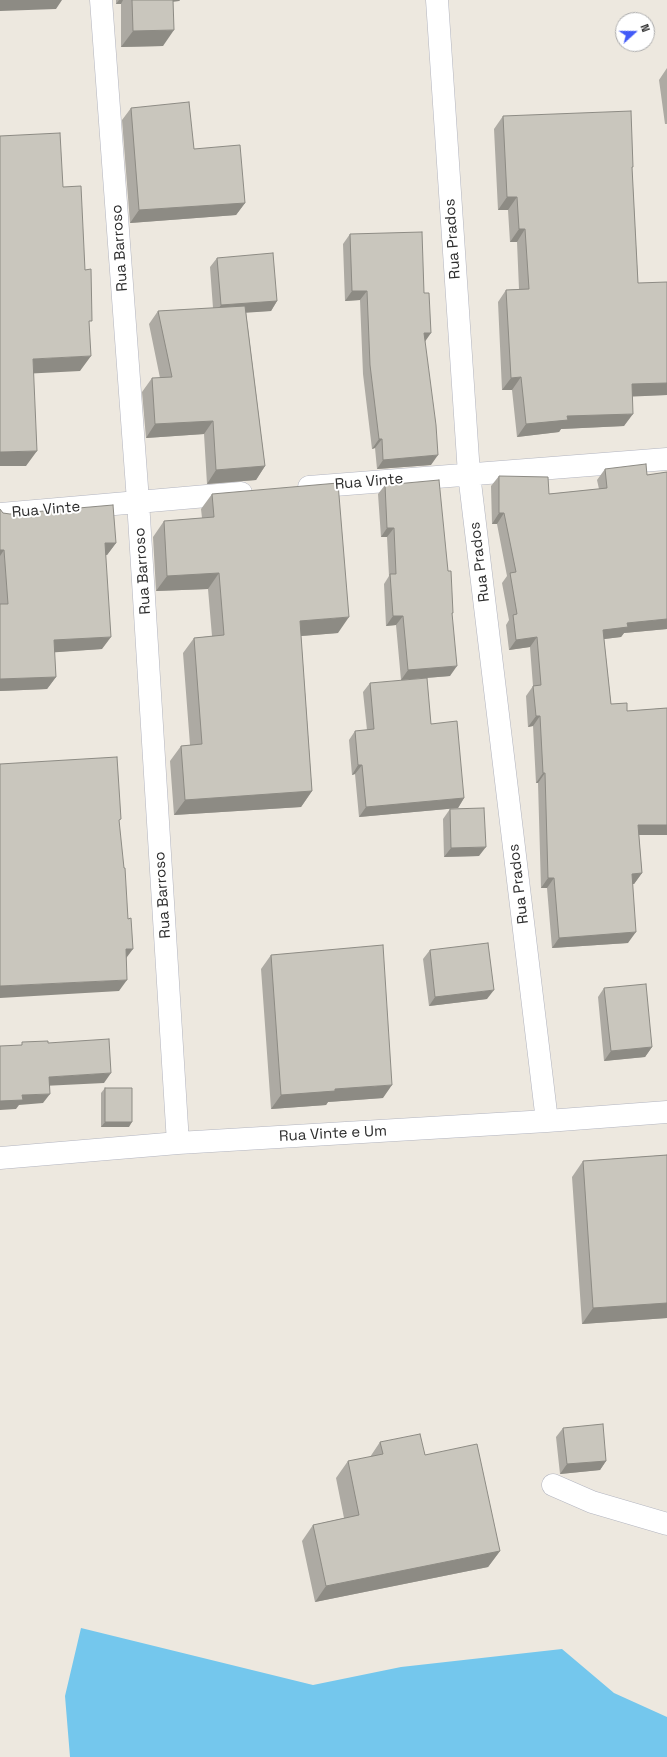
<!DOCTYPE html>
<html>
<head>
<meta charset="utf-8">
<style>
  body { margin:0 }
  #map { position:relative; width:667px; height:1757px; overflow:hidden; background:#ede8df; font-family:"Space Grotesk",sans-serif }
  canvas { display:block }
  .north { position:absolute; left:615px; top:12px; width:40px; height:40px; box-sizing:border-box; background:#fff; border:1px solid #ababab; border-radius:50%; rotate:69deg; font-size:11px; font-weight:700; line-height:16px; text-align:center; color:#2c2c2c }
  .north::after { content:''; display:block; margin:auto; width:14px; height:18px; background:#425af7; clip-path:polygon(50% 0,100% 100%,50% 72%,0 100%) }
</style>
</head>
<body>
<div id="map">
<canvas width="667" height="1757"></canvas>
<div class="north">N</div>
</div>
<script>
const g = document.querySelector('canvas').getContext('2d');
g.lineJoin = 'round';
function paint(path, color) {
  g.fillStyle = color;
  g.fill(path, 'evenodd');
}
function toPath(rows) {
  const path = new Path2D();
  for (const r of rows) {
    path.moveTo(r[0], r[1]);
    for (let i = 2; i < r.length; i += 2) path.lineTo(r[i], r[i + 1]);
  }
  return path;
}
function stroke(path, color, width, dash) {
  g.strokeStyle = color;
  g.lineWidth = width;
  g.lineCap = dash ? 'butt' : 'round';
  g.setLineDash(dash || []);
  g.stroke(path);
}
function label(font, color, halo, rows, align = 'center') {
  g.font = font + ' "Space Grotesk",sans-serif';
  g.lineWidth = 4;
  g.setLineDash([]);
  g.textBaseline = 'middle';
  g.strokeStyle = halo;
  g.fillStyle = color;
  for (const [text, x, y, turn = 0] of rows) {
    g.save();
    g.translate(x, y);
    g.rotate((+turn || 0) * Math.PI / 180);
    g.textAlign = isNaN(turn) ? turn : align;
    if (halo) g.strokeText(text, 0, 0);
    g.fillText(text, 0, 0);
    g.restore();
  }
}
paint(toPath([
  [81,1628,313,1685,401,1667,562,1649,614,1693,667,1717,667,1757,70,1757,65,1696]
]), '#74c7ed');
const minor = toPath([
  [101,0,138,501,178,1143],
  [437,0,469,474,547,1121],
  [309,487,667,459],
  [0,514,241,493],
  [0,1158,178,1143,547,1121,667,1112],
  [553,1485,592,1502,667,1524]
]);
stroke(minor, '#b2b4bf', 23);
stroke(minor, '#fff', 22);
paint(toPath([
  [116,0,180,0,179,1,173,2,163,46,121,47,121,4,116,4],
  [667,68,667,124,665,124,659,80],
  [131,108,194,149,245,203,236,215,130,223,122,120],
  [503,116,632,169,638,283,667,395,632,396,624,426,561,429,559,432,517,437,512,390,502,390,498,302,506,290,519,289,517,242,510,242,508,210,498,210,494,129],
  [350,234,425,341,431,465,377,469,375,448,372,449,363,374,360,300,345,301,343,244],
  [217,258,277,301,271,311,246,312,265,466,256,480,207,484,204,434,146,438,142,392,152,378,160,378,149,324,158,311,213,308,210,267],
  [605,469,647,475,667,472,667,629,624,633,621,637,604,639,611,704,627,711,667,708,667,835,639,835,642,873,634,884,632,884,628,943,552,948,547,888,541,888,538,783,536,783,533,726,528,727,526,696,533,686,530,647,509,650,506,625,509,620,502,583,507,576,497,524,492,524,491,486,499,476,549,494,599,489,597,480],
  [385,485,448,571,452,615,450,676,401,680,396,625,386,626,384,584,389,576,387,537,381,537,378,494],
  [212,494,338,633,301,636,312,791,301,807,174,815,170,761,181,746,190,745,183,653,194,638,212,636,208,589,156,591,153,537,164,521,202,518,201,509],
  [0,509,3,513,116,543,107,555,106,555,102,649,54,652,56,677,47,689,0,691],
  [370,683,431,724,464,798,458,808,359,817,355,774,352,775,349,740,355,731,367,730,363,692],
  [450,809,479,856,444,857,443,819],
  [430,950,487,999,429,1006,423,959],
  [271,955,383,1098,328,1102,326,1105,271,1109,261,969],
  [604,988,652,1047,645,1057,604,1061,598,997],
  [105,1088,129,1127,101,1127,101,1093],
  [667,1155,667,1318,582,1324,572,1177,583,1161],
  [563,1428,606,1461,600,1470,560,1474,556,1437],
  [380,1442,425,1455,500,1551,488,1567,315,1602,302,1541,313,1525,344,1518,336,1478,348,1461,370,1457]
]), '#adaaa3');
paint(toPath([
  [0,0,62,0,56,9,0,11],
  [119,0,123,0,121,4,116,4],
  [162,0,180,0,179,1,161,2],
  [174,30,163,46,121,47,133,31],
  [507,197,517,197,508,210,498,210],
  [245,203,236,215,130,223,139,210],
  [519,229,525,229,517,242,510,242],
  [352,291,367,291,360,300,345,301],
  [277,301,271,311,214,315,221,305],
  [424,333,431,333,424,343],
  [91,356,80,371,22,374,33,359],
  [521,377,512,390,502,390,511,378],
  [667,383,667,395,623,397,632,384],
  [633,414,624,426,561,429,559,432,517,437,526,424,567,416],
  [213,421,204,434,146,438,155,424],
  [379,439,382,439,375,448,372,449],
  [37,451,26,466,0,466,0,452],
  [438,455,431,465,377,469,383,460],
  [265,466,256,480,207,484,216,470],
  [499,513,504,513,497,524,492,524],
  [387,528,394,528,387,537,381,537],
  [105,543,116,543,107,555,97,556],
  [0,550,4,550,0,556],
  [219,573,208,589,156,591,167,576],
  [393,616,403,616,396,625,386,626],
  [349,617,338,633,289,637,300,621],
  [667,619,667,629,624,633,621,637,596,640,603,630,627,623],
  [111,637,102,649,45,653,54,640],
  [537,637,530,647,509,650,516,640],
  [457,666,450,676,401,680,408,670],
  [56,677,47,689,0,691,0,679],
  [536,716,540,716,533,726,528,727],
  [358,765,362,765,355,774,352,775],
  [543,773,545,773,538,783,536,783],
  [312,791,301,807,174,815,185,800],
  [464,798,458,808,359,817,366,807],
  [638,825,667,825,667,835,631,835],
  [486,847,479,856,444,857,451,848],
  [642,873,634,884,625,884,632,874],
  [548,878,554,878,547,888,541,888],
  [636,932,628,943,552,948,559,938],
  [126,949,133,949,124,961],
  [127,980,119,991,0,998,0,986],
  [494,990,487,999,429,1006,435,997],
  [652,1047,645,1057,604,1061,611,1051],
  [111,1073,104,1083,43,1086,49,1077],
  [392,1085,383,1098,328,1102,326,1105,271,1109,281,1095,335,1089],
  [50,1094,43,1103,19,1105,16,1109,0,1110,0,1101,22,1095],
  [105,1122,132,1122,129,1127,101,1127],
  [667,1303,667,1318,582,1324,593,1308],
  [606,1461,600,1470,560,1474,567,1464],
  [500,1551,488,1567,315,1602,326,1586]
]), '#8d8b84');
const building = toPath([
  [132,0,173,0,174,30,133,31,132,0],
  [189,102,194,149,240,145,245,203,139,210,131,108,189,102],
  [631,111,633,167,632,167,638,283,667,282,667,383,632,384,633,414,567,416,568,420,526,424,521,377,511,378,506,290,529,289,525,229,519,229,517,197,507,197,503,116,631,111],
  [60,133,63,187,81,186,85,270,91,269,92,321,89,321,91,356,33,359,37,451,0,452,0,136,60,133],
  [422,232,424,293,429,293,431,333,424,333,436,425,438,455,383,460,382,439,379,439,370,365,367,291,352,291,350,234,422,232],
  [273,253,277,301,221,305,217,258,273,253],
  [245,306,265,466,216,470,213,421,155,424,152,378,172,377,158,311,245,306],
  [646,464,647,475,667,472,667,619,627,623,628,627,603,630,611,704,627,703,627,711,667,708,667,825,638,825,642,873,632,874,636,932,559,938,554,878,548,878,545,773,543,773,540,716,536,716,533,686,541,685,537,637,516,640,513,615,517,614,510,573,516,572,504,513,499,513,499,476,548,477,549,494,607,488,605,469,646,464],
  [439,480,448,571,451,571,453,613,452,613,457,666,408,670,403,616,393,616,390,574,396,574,394,528,387,528,385,485,439,480],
  [338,483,349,617,300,621,312,791,185,800,181,746,202,744,194,638,224,635,219,573,167,576,164,521,214,517,212,494,338,483],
  [113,505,116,543,105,543,111,637,54,640,56,677,0,679,0,604,8,604,4,550,0,550,0,509,3,513,10,514,113,505],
  [427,678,431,724,457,721,464,798,366,807,362,765,358,765,355,731,374,729,370,683,427,678],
  [117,757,121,819,119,820,124,868,125,868,128,919,131,918,133,949,126,949,127,980,0,986,0,764,117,757],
  [484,808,486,847,451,848,450,809,484,808],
  [488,943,494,990,435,997,430,950,488,943],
  [383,945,392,1085,335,1089,335,1091,281,1095,271,955,383,945],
  [646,984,652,1047,611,1051,604,988,646,984],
  [109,1039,111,1073,49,1077,50,1094,22,1095,23,1100,0,1101,0,1046,22,1045,22,1042,48,1041,48,1043,109,1039],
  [105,1088,132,1088,132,1122,105,1122,105,1088],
  [667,1155,667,1303,593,1308,583,1161,667,1155],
  [603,1424,606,1461,567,1464,563,1428,603,1424],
  [420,1434,425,1455,477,1444,500,1551,326,1586,313,1525,359,1515,348,1461,383,1454,380,1442,420,1434]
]);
paint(building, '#c9c6bd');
stroke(building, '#8d8b84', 1);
label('15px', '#2c2c2c', '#fff', [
  ["Rua Prados",453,239,-94],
  ["Rua Barroso",120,248,-94],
  ["Rua Vinte",369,482,-5],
  ["Rua Vinte",46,510,-5],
  ["Rua Prados",480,562,-97],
  ["Rua Barroso",143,571,-94],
  ["Rua Prados",519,884,-97],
  ["Rua Barroso",163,895,-94],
  ["Rua Vinte e Um",333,1134,-3]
]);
</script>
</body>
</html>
